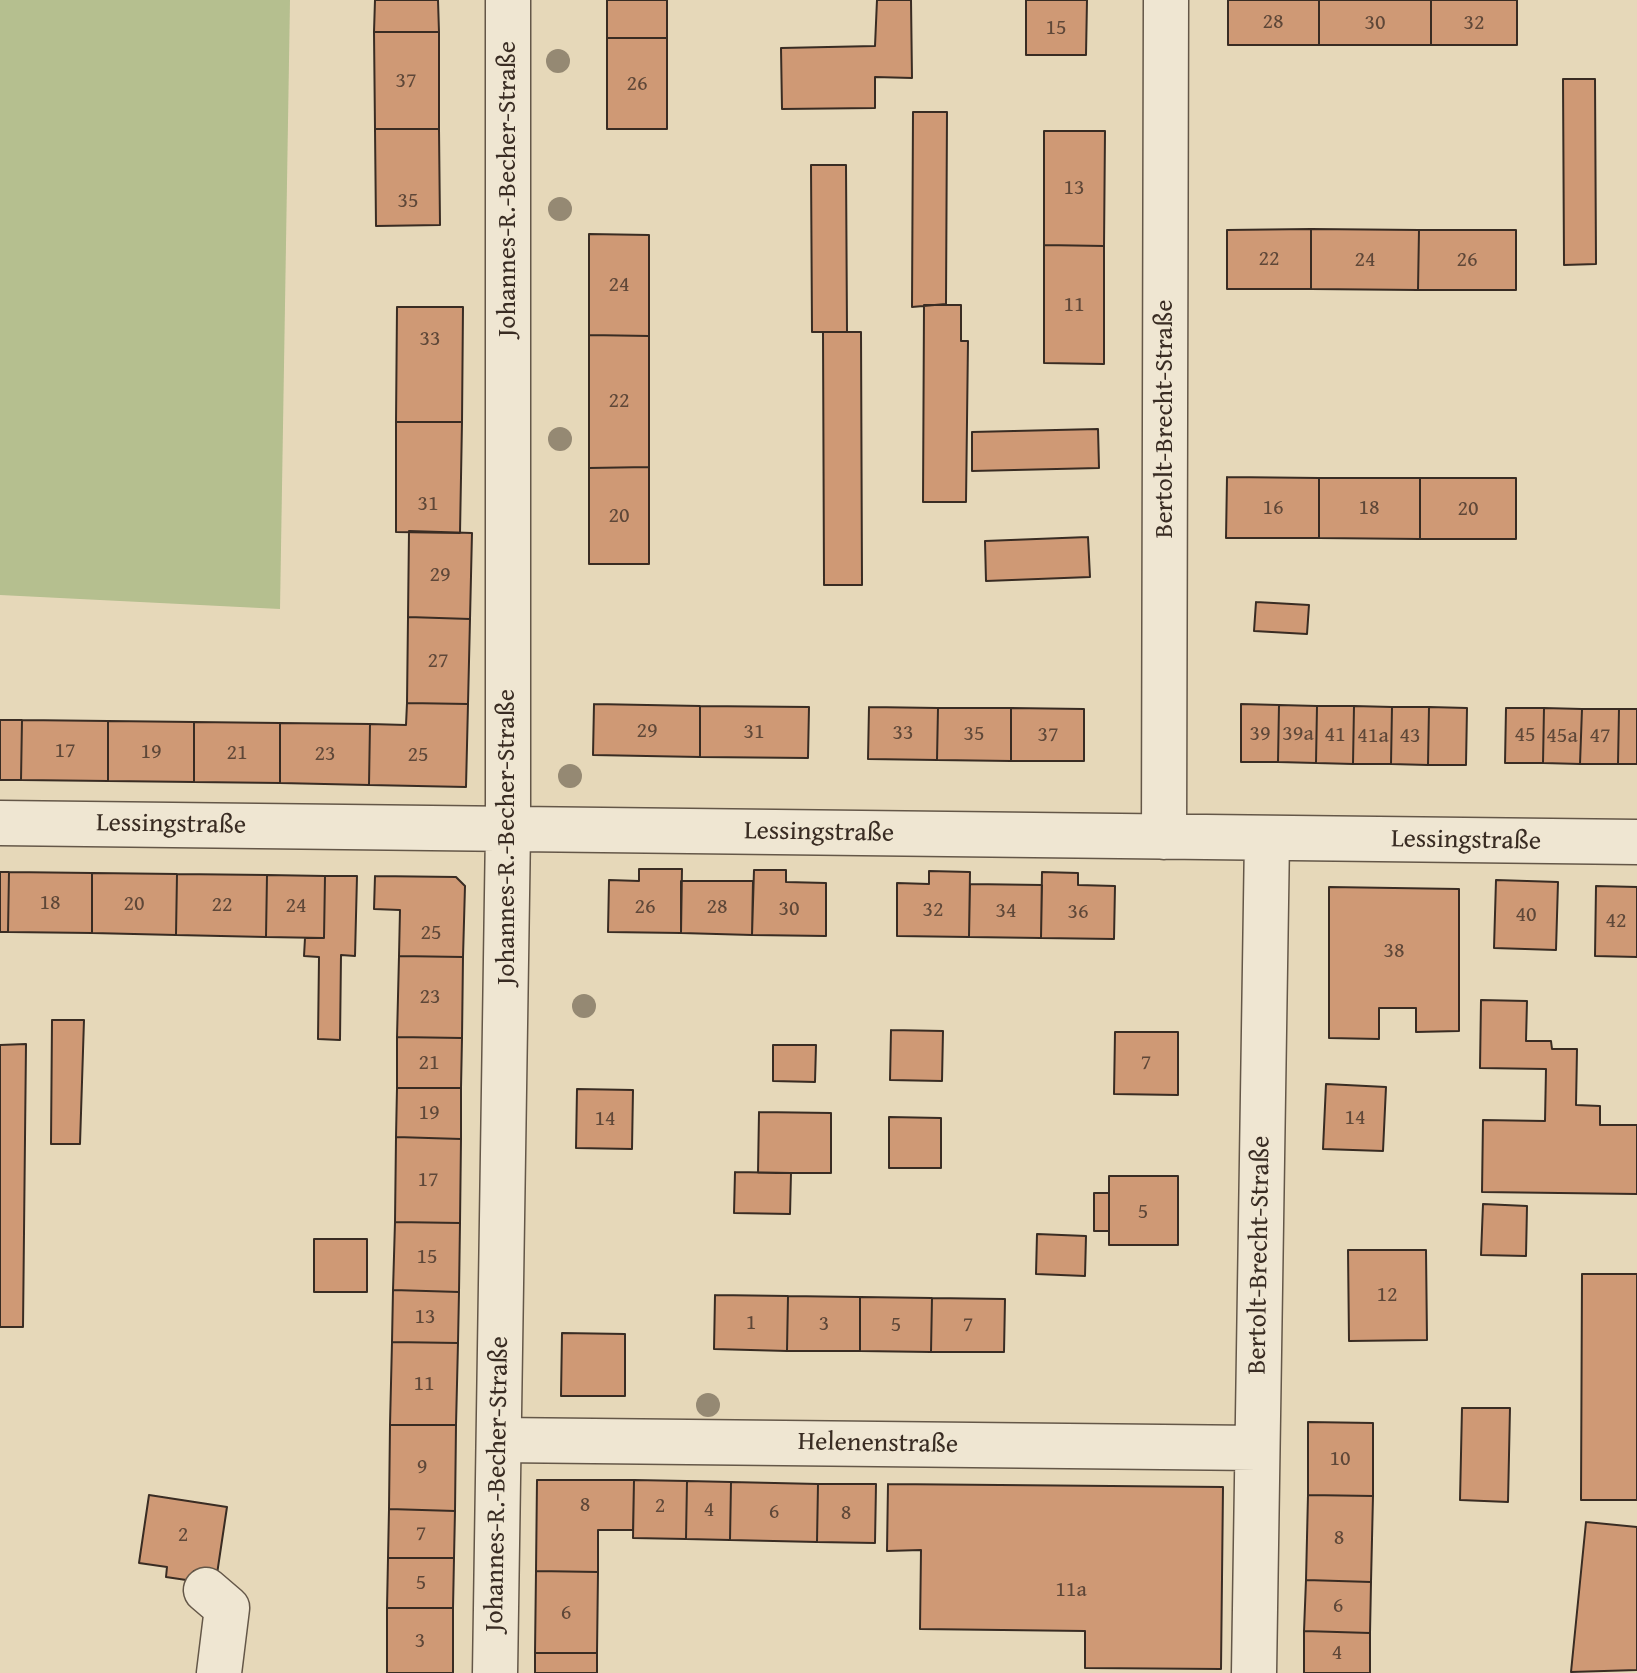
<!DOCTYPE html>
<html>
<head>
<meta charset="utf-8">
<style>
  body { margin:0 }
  canvas { display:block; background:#e6d8b9 }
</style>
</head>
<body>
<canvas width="1637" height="1673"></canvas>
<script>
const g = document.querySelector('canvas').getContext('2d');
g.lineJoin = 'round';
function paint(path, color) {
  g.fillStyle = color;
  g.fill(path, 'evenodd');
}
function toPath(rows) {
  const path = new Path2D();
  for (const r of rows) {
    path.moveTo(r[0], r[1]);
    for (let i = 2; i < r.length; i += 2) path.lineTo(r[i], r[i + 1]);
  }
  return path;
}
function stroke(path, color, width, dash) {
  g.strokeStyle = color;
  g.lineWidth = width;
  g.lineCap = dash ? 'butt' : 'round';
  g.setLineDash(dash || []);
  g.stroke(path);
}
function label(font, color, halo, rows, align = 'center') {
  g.font = font + ' "Gentium Book Plus",serif';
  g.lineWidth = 6;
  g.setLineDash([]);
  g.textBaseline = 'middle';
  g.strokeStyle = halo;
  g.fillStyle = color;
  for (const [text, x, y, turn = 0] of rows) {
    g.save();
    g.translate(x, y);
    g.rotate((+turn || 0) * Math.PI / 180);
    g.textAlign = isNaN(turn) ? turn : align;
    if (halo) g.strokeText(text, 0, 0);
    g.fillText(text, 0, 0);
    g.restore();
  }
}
paint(toPath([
  [0,0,290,0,280,609,0,595]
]), '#b5bf8f');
const building = toPath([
  [375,0,438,0,439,32,374,32,375,0],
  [607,0,667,0,667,38,607,38,607,0],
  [877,0,911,0,912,78,875,77,875,108,782,109,781,48,875,46,877,0],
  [1026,0,1087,0,1086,55,1026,55,1026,0],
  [1228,0,1319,0,1319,45,1228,45,1228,0],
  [1319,0,1431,0,1431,45,1319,45,1319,0],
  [1431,0,1517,0,1517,45,1431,45,1431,0],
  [374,32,439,32,439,129,375,129,374,32],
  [607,38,667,38,667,129,607,129,607,38],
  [1563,79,1595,79,1596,264,1564,265,1563,79],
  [913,112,947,112,946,304,912,307,913,112],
  [375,129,439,129,440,225,376,226,375,129],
  [1044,131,1105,131,1104,246,1044,245,1044,131],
  [811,165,846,165,847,332,812,332,811,165],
  [1311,229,1311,289,1227,289,1227,230,1311,229],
  [1311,229,1419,230,1418,290,1311,289,1311,229],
  [1419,230,1516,230,1516,290,1418,290,1419,230],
  [589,234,649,235,649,336,589,335,589,234],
  [1044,245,1104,246,1104,364,1044,363,1044,245],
  [924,305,961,305,961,341,968,341,966,502,923,502,924,305],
  [397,307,463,307,462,422,396,422,397,307],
  [823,332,861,332,862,585,824,585,823,332],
  [589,335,649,336,649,467,589,468,589,335],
  [396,422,462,422,460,533,396,532,396,422],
  [1098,429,1099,468,972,471,972,432,1098,429],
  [649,467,649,564,589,564,589,468,649,467],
  [1227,477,1319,478,1319,538,1226,538,1227,477],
  [1319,478,1420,478,1420,539,1319,538,1319,478],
  [1420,478,1516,478,1516,539,1420,539,1420,478],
  [409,531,472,533,470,619,408,617,409,531],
  [1088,537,1090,577,986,581,985,541,1088,537],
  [1256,602,1309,605,1307,634,1254,631,1256,602],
  [408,617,470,619,468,704,407,703,408,617],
  [407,703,468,704,466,787,369,785,370,724,406,725,407,703],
  [594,704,700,706,700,757,593,755,594,704],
  [1241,704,1279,705,1278,762,1241,762,1241,704],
  [1279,705,1317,706,1316,763,1278,762,1279,705],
  [700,706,809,707,808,758,700,757,700,706],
  [1317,706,1354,706,1353,764,1316,763,1317,706],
  [1354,706,1392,707,1391,764,1353,764,1354,706],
  [869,707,938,708,937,760,868,759,869,707],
  [1392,707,1429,707,1428,765,1391,764,1392,707],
  [1429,707,1467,708,1466,765,1428,765,1429,707],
  [938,708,1011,708,1011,761,937,760,938,708],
  [1011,708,1084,709,1084,761,1011,761,1011,708],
  [1506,708,1544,708,1543,763,1505,763,1506,708],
  [1544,708,1582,709,1580,764,1543,763,1544,708],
  [1582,709,1619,709,1618,764,1580,764,1582,709],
  [1619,709,1637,709,1637,764,1618,764,1619,709],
  [0,720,22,720,21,780,0,780,0,720],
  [22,720,108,721,108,781,21,780,22,720],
  [108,721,194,722,194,782,108,781,108,721],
  [194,722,280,723,280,783,194,782,194,722],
  [280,723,370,724,369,785,280,783,280,723],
  [639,869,682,869,681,933,608,932,609,880,639,881,639,869],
  [754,870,786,870,786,882,826,883,826,936,752,935,754,870],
  [929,871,970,872,969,937,897,936,897,883,929,884,929,871],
  [0,872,9,872,8,932,0,932,0,872],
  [9,872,92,873,92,933,8,932,9,872],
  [1042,872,1078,873,1078,885,1115,886,1114,939,1041,938,1042,872],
  [92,873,177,874,176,935,92,933,92,873],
  [177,874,267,875,266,937,176,935,177,874],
  [267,875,325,876,324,938,266,937,267,875],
  [325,876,357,876,355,956,341,955,340,1040,318,1039,319,957,304,956,305,938,324,938,325,876],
  [375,876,456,877,465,886,463,957,399,956,400,910,374,909,375,876],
  [1496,880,1558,882,1556,950,1494,948,1496,880],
  [681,881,753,881,752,935,681,933,681,881],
  [970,884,1042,885,1041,938,969,937,970,884],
  [1596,886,1637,887,1637,957,1595,956,1596,886],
  [1329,887,1459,889,1459,1031,1416,1032,1416,1008,1379,1008,1379,1039,1329,1038,1329,887],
  [399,956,463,957,462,1038,397,1037,399,956],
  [1481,1000,1527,1001,1526,1041,1551,1041,1552,1049,1577,1049,1576,1105,1600,1106,1600,1125,1637,1125,1637,1194,1482,1192,1483,1120,1545,1121,1546,1069,1480,1068,1481,1000],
  [52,1020,84,1020,80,1144,51,1144,52,1020],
  [891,1030,943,1031,942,1081,890,1080,891,1030],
  [1115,1032,1178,1032,1178,1095,1114,1094,1115,1032],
  [397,1037,462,1038,461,1088,397,1088,397,1037],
  [26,1044,23,1327,0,1327,0,1045,26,1044],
  [773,1045,816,1045,815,1082,773,1081,773,1045],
  [1326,1084,1386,1087,1383,1151,1323,1149,1326,1084],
  [397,1088,461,1088,461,1139,396,1137,397,1088],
  [577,1089,633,1090,632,1149,576,1148,577,1089],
  [759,1112,831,1113,831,1173,758,1173,759,1112],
  [889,1117,941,1118,941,1168,889,1168,889,1117],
  [396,1137,461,1139,460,1223,395,1222,396,1137],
  [735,1172,791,1173,790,1214,734,1213,735,1172],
  [1109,1176,1178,1176,1178,1245,1109,1245,1109,1176],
  [1094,1193,1109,1193,1109,1231,1094,1231,1094,1193],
  [1483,1204,1527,1206,1526,1256,1481,1255,1483,1204],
  [395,1222,460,1223,459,1292,393,1290,395,1222],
  [1037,1234,1086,1236,1085,1276,1036,1274,1037,1234],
  [314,1239,367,1239,367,1292,314,1292,314,1239],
  [1348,1250,1426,1250,1427,1340,1349,1341,1348,1250],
  [1582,1274,1637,1274,1637,1500,1581,1500,1582,1274],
  [393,1290,459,1292,458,1343,392,1342,393,1290],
  [715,1295,788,1296,787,1351,714,1349,715,1295],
  [788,1296,860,1297,860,1351,787,1351,788,1296],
  [860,1297,932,1298,931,1352,860,1351,860,1297],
  [932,1298,1005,1299,1004,1352,931,1352,932,1298],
  [562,1333,625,1334,625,1396,561,1396,562,1333],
  [392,1342,458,1343,456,1425,390,1425,392,1342],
  [1462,1408,1510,1408,1508,1502,1460,1500,1462,1408],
  [1308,1422,1373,1423,1373,1496,1308,1495,1308,1422],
  [390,1425,456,1425,455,1511,389,1509,390,1425],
  [537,1480,634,1480,633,1530,598,1530,598,1572,536,1571,537,1480],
  [634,1480,687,1481,686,1539,633,1538,634,1480],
  [687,1481,731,1482,730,1540,686,1539,687,1481],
  [731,1482,818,1484,817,1542,730,1540,731,1482],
  [818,1484,876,1484,875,1543,817,1542,818,1484],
  [888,1484,1223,1487,1221,1669,1085,1668,1085,1631,920,1629,921,1550,887,1551,888,1484],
  [149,1495,227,1507,217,1574,194,1571,193,1581,166,1577,167,1567,139,1563,149,1495],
  [1308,1495,1373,1496,1371,1582,1306,1580,1308,1495],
  [389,1509,455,1511,454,1558,388,1558,389,1509],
  [1586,1522,1637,1527,1637,1670,1571,1672,1586,1522],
  [388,1558,454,1558,453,1608,387,1608,388,1558],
  [536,1571,598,1572,597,1653,535,1653,536,1571],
  [1306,1580,1371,1582,1370,1633,1304,1631,1306,1580],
  [387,1608,453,1608,453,1673,387,1673,387,1608],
  [1304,1631,1370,1633,1370,1673,1304,1673,1304,1631],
  [535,1653,597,1653,597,1673,535,1673,535,1653]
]);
paint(building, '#cf9975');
stroke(building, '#392c23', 2);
const minor = toPath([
  [0,823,1637,842],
  [1164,837,1166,0],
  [499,1440,1257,1448],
  [206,1590,227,1608,219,1673],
  [495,1673,508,830,508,0],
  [1254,1673,1267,838]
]);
stroke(minor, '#645748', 47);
stroke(minor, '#efe6d2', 44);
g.fillStyle = '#958973';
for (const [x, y] of [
  [558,61],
  [560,209],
  [560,439],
  [570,776],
  [584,1006],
  [708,1405]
]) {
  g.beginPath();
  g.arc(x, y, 12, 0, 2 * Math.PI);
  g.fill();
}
label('22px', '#5e4738', null, [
  ["28",1273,22],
  ["30",1375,23],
  ["32",1474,23],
  ["15",1056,28],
  ["37",406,81],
  ["26",637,84],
  ["13",1074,188],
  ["35",408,201],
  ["22",1269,259],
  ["24",1365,260],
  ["26",1467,260],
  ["24",619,285],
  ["11",1074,305],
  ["33",430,339],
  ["22",619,401],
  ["31",428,504],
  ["16",1273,508],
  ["18",1369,508],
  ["20",1468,509],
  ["20",619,516],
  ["29",440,575],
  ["27",438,661],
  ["29",647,731],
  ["31",754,732],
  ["33",903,733],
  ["35",974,734],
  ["39",1260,734],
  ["39a",1298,734],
  ["37",1048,735],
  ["41",1335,735],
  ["45",1525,735],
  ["41a",1373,736],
  ["43",1410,736],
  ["45a",1562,736],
  ["47",1600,736],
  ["17",65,751],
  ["19",151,752],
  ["21",237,753],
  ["23",325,754],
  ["25",418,755],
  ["18",50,903],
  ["20",134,904],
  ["22",222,905],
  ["24",296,906],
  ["26",645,907],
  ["28",717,907],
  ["30",789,909],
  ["32",933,910],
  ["34",1006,911],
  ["36",1078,912],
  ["40",1526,915],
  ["42",1616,921],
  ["25",431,933],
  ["38",1394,951],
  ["23",430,997],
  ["21",429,1063],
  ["7",1146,1063],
  ["19",429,1113],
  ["14",1355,1118],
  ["14",605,1119],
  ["17",428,1180],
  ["5",1143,1212],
  ["15",427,1257],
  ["12",1387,1295],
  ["13",425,1317],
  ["1",751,1323],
  ["3",824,1324],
  ["5",896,1325],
  ["7",968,1325],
  ["11",424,1384],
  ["10",1340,1459],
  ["9",422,1467],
  ["8",585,1505],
  ["2",660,1506],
  ["4",709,1510],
  ["6",774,1512],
  ["8",846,1513],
  ["7",421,1534],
  ["2",183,1535],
  ["8",1339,1538],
  ["5",421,1583],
  ["11a",1071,1590],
  ["6",1338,1606],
  ["6",566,1613],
  ["3",420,1641],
  ["4",1337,1653]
]);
label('26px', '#392c23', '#efe6d2', [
  ["Johannes-R.-Becher-Straße",508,189,-90],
  ["Bertolt-Brecht-Straße",1165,419,-90],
  ["Lessingstraße",171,825,1],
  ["Lessingstraße",819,833,1],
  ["Johannes-R.-Becher-Straße",507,837,-90],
  ["Lessingstraße",1466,841,1],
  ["Bertolt-Brecht-Straße",1260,1255,-89],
  ["Helenenstraße",878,1444,1],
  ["Johannes-R.-Becher-Straße",498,1484,-89]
]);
</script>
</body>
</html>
